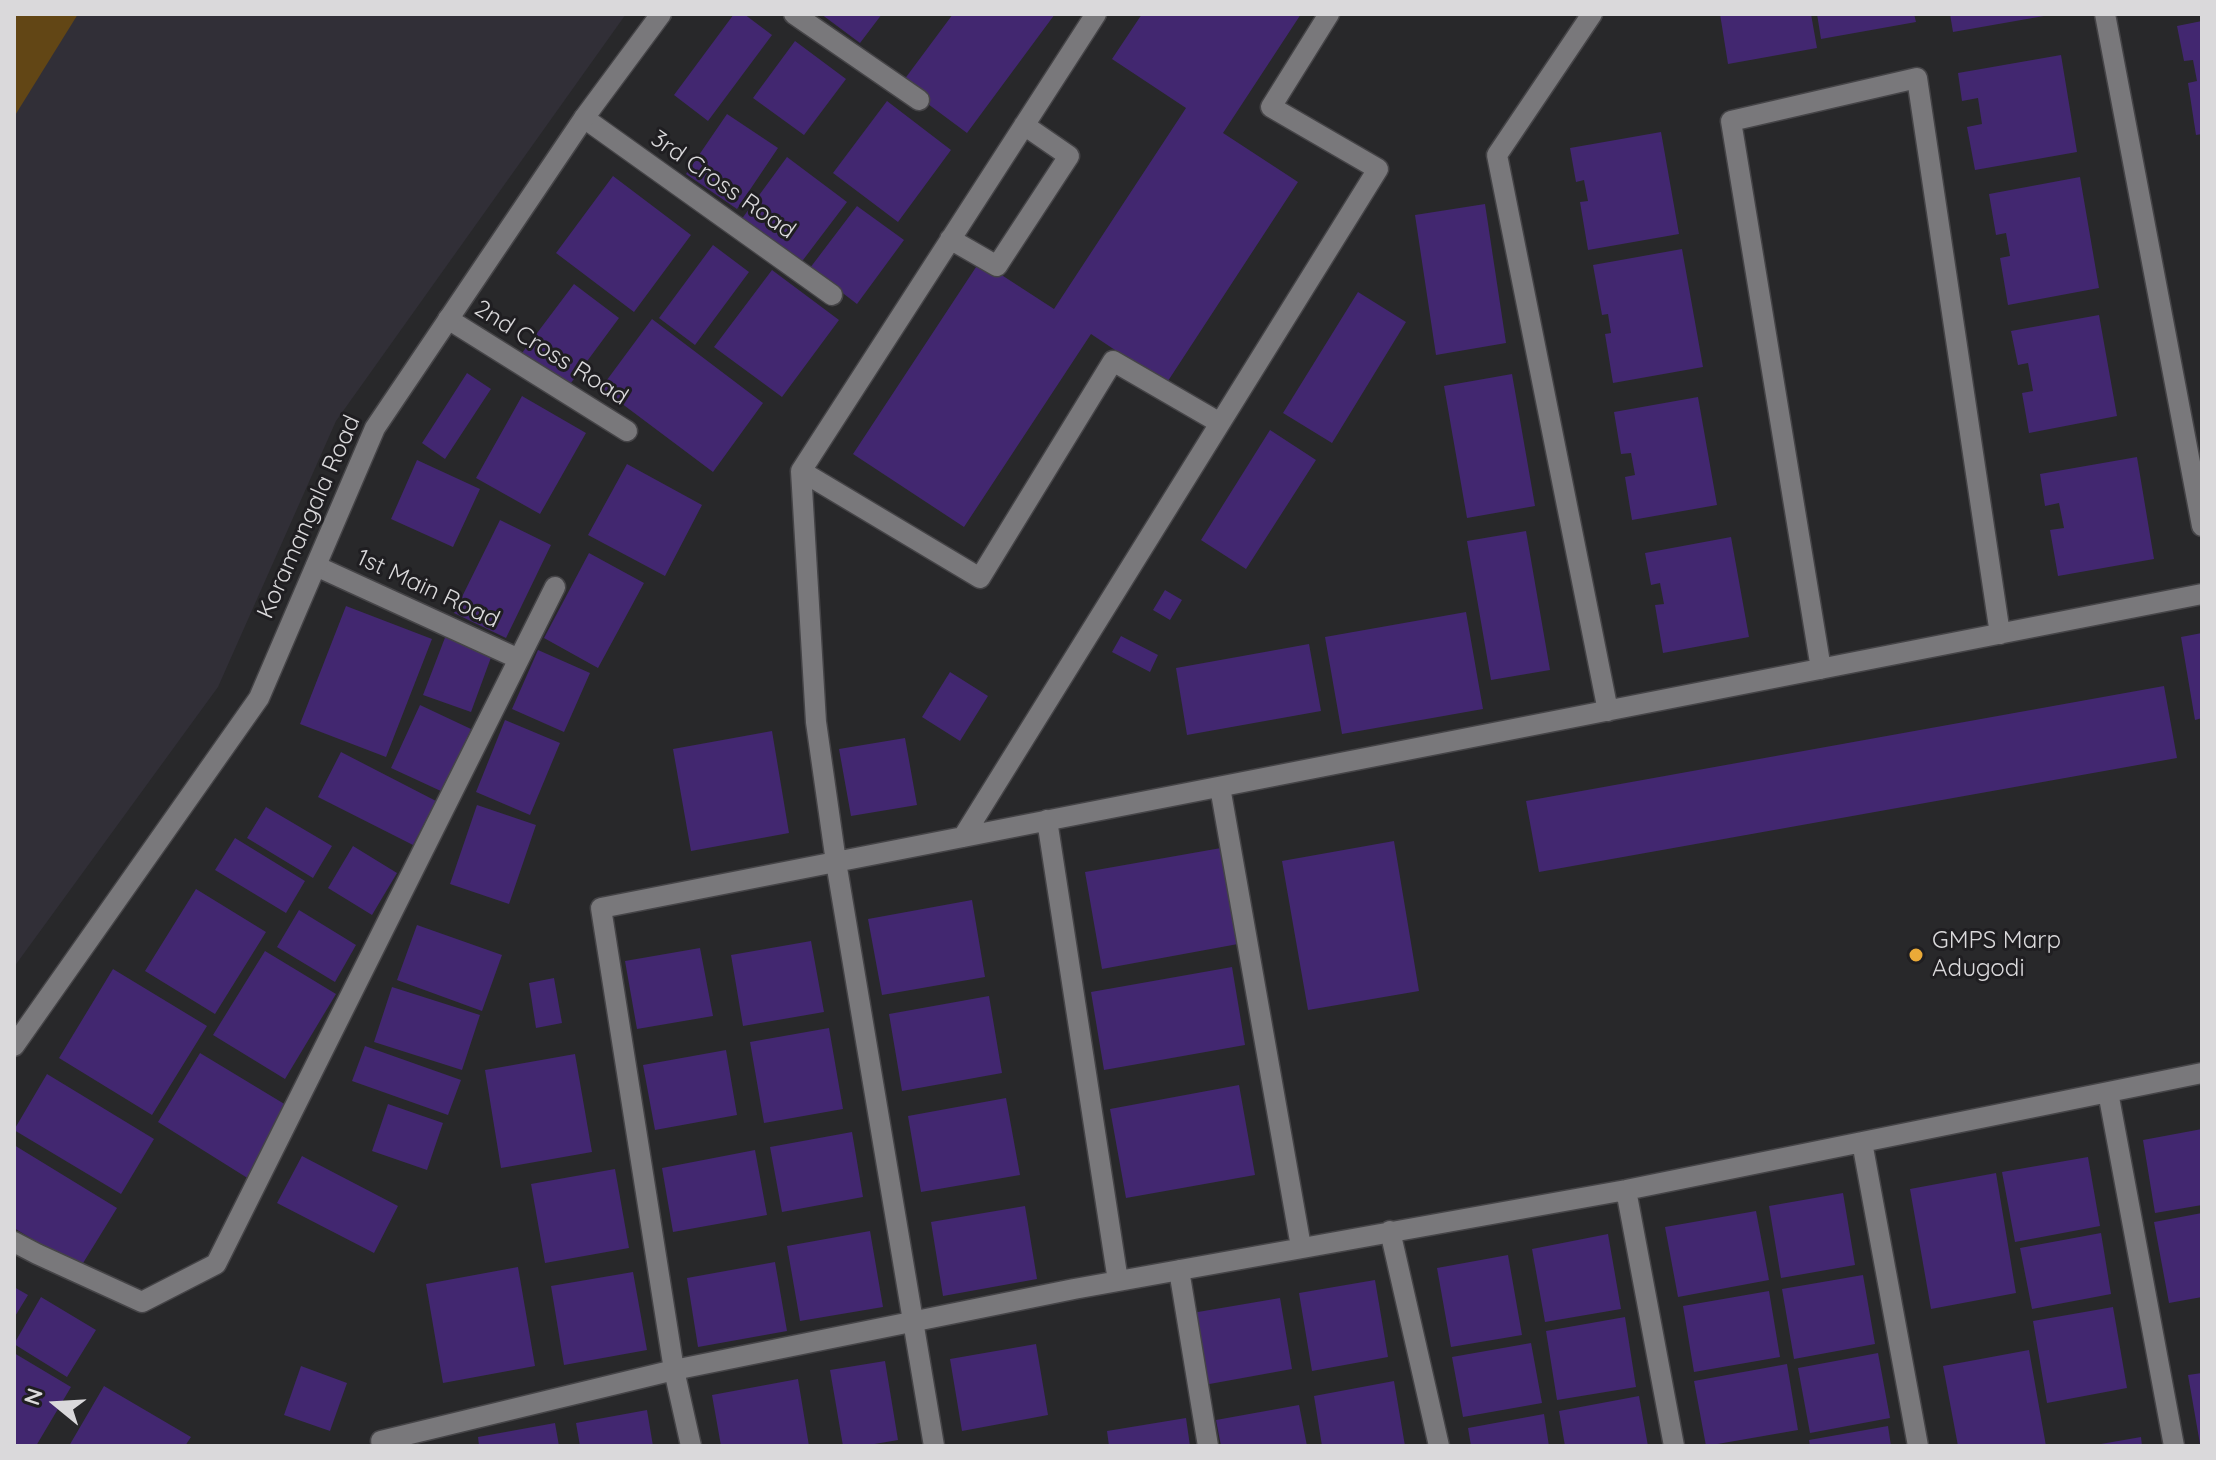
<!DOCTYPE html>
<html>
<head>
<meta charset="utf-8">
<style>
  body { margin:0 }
  #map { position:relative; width:2216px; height:1460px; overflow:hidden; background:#28282a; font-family:Quicksand,sans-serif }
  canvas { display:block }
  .frame { position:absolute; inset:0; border:16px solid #dad9db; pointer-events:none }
  .north { position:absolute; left:16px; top:1364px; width:80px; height:80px; -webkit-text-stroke:6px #1f1e21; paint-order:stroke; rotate:288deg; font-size:22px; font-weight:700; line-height:32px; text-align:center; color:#dad9db }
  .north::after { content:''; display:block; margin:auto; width:28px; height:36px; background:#dad9db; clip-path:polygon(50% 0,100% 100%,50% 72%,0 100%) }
</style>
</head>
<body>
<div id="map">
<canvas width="2216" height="1460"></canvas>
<div class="frame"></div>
<div class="north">N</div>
</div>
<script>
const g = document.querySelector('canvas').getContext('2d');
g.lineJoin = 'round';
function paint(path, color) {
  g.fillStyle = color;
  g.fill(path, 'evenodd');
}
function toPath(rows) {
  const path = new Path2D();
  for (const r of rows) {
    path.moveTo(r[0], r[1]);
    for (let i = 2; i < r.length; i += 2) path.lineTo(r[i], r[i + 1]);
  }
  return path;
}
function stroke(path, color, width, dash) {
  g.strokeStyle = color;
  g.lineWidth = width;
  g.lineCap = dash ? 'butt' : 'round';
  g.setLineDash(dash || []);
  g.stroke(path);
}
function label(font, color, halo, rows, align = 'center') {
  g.font = font + ' Quicksand,sans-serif';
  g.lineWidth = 6;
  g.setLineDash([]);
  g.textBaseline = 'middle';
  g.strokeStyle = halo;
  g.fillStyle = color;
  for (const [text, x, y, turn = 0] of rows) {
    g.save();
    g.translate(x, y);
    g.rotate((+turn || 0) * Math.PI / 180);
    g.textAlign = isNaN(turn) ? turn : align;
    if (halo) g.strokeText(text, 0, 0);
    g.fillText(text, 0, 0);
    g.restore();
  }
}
paint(toPath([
  [14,14,626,14,336,421,218,687,14,967]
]), '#312f37');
paint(toPath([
  [14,14,78,14,14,117]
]), '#624615');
paint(toPath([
  [734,14,744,14,772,35,708,121,674,95],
  [821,14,882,14,860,43],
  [953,14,1055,14,967,133,901,84],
  [1142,14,1301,14,1223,133,1298,182,1166,384,1091,334,964,527,853,454,980,261,1054,309,1186,108,1112,59],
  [1720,14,1811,14,1817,48,1728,64],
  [1817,14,1914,14,1916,22,1821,39],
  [1950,14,2044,14,2044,16,1953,32],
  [2202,21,2202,134,2196,135,2188,83,2197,81,2193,60,2184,61,2177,26],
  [795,41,846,79,804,135,753,98],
  [2061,55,2077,152,1975,170,1967,127,1982,124,1978,98,1962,101,1958,73],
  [887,101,951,150,898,222,833,173],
  [727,114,778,148,737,209,686,174],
  [1661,132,1679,234,1588,250,1580,202,1588,201,1584,180,1576,182,1570,148],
  [787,157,847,202,800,264,741,220],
  [613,176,691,235,634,312,556,253],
  [2080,177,2099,288,2008,305,2000,258,2010,256,2006,233,1996,235,1989,194],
  [1485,204,1506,343,1436,355,1415,215],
  [857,206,904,240,857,304,810,268],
  [713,245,749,272,695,345,659,318],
  [1682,249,1703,367,1613,383,1605,334,1611,333,1608,314,1602,315,1593,265],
  [772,270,839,320,782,397,714,347],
  [574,284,619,318,568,387,522,353],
  [1358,292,1406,322,1332,443,1283,413],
  [2099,315,2117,416,2029,433,2022,393,2033,391,2028,363,2018,365,2011,331],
  [652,319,763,403,713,472,601,388],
  [467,373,491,389,445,459,422,443],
  [1512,374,1535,506,1467,518,1444,386],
  [522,396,586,433,540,514,476,478],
  [1698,397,1717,505,1632,520,1625,477,1635,475,1631,453,1621,454,1614,412],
  [1270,430,1316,460,1246,569,1201,540],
  [2137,457,2154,559,2058,576,2050,530,2064,528,2059,503,2045,506,2040,474],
  [417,460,480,489,453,547,391,519],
  [627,464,702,505,665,576,588,535],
  [500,520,551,545,506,638,454,613],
  [1526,531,1550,670,1491,680,1467,541],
  [1731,537,1749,637,1663,653,1655,605,1664,604,1660,583,1651,585,1645,553],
  [589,553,644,583,598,668,544,638],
  [1165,590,1182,600,1170,620,1153,610],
  [346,606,432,639,386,757,300,724],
  [1466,612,1483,709,1342,734,1325,637],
  [2202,633,2202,718,2195,720,2181,637],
  [446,635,493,652,471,712,423,695],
  [1121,636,1158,655,1150,672,1112,652],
  [1309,644,1321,711,1187,735,1176,668],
  [538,650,590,673,564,732,512,709],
  [950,672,988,696,960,741,922,717],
  [2164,686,2177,758,1539,872,1526,801],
  [420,705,471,729,443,792,391,768],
  [505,720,560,743,530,815,476,792],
  [772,731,789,833,691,851,673,749],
  [905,738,917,805,851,816,839,749],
  [341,752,436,801,413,845,318,797],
  [477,805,536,825,509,904,450,884],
  [266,807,332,846,313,878,247,838],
  [235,838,305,881,286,913,215,870],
  [1394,841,1419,991,1308,1010,1282,861],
  [353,846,397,873,372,915,328,888],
  [1221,848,1238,944,1102,969,1085,872],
  [196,889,266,932,215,1014,145,971],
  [972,900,985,977,882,995,868,919],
  [299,910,356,945,335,982,277,947],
  [417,925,502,955,482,1011,397,980],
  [811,941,824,1012,743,1026,731,955],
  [700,948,713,1016,637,1029,625,961],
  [265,951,336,994,285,1079,213,1035],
  [1232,967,1245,1045,1104,1070,1091,992],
  [113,969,207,1026,152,1115,59,1058],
  [554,978,562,1023,536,1028,529,983],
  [392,987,480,1015,462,1070,374,1042],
  [989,996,1002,1073,902,1091,889,1014],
  [829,1028,843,1109,764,1123,750,1042],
  [365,1046,461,1080,448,1115,352,1081],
  [726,1050,737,1115,655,1130,643,1065],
  [200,1053,291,1108,249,1179,158,1122],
  [575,1054,592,1152,501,1168,485,1070],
  [47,1074,154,1139,121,1194,14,1130],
  [1239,1085,1255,1175,1126,1198,1110,1109],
  [1006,1098,1020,1175,921,1192,908,1116],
  [388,1104,443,1123,427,1170,372,1151],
  [2202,1129,2202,1205,2155,1213,2143,1140],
  [852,1132,863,1197,782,1212,770,1147],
  [14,1145,117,1208,80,1268,14,1228],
  [755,1150,767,1215,673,1232,662,1168],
  [302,1156,398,1206,374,1253,277,1203],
  [2088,1157,2100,1226,2015,1242,2002,1172],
  [615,1169,629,1248,545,1263,531,1184],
  [1996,1173,2016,1293,1931,1309,1910,1189],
  [1843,1193,1855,1265,1781,1278,1769,1206],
  [1025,1206,1037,1279,943,1296,931,1222],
  [1756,1211,1769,1280,1678,1297,1665,1227],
  [2202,1213,2202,1297,2169,1303,2154,1222],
  [870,1231,883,1307,800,1321,787,1246],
  [2101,1233,2111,1294,2032,1309,2020,1248],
  [1608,1234,1621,1309,1545,1322,1532,1249],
  [1508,1255,1522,1335,1451,1347,1437,1268],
  [775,1262,787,1331,698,1347,687,1278],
  [518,1267,535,1366,443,1383,426,1284],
  [633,1272,647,1350,564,1365,551,1286],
  [1863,1275,1875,1344,1794,1359,1782,1289],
  [1375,1280,1388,1357,1312,1371,1299,1293],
  [14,1287,28,1295,14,1318],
  [1769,1291,1780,1357,1694,1372,1683,1306],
  [41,1297,96,1330,67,1377,14,1344],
  [1280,1298,1292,1369,1204,1385,1192,1313],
  [2113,1307,2127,1388,2047,1403,2033,1321],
  [1625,1317,1636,1387,1557,1400,1546,1331],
  [1531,1343,1542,1403,1463,1417,1452,1357],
  [1036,1344,1048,1415,962,1431,950,1359],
  [2029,1350,2046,1446,1958,1446,1943,1366],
  [14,1353,71,1387,36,1446,14,1446],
  [1878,1353,1890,1418,1810,1433,1798,1368],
  [885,1361,898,1440,863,1446,843,1446,830,1370],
  [1787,1364,1798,1430,1706,1446,1694,1381],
  [301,1366,347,1383,330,1431,284,1415],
  [2202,1373,2202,1444,2200,1444,2188,1375],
  [798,1379,809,1446,721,1446,712,1395],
  [1394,1381,1405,1446,1322,1446,1314,1396],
  [104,1386,191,1437,185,1446,69,1446],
  [1639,1396,1648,1446,1565,1446,1559,1411],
  [1299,1405,1307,1446,1221,1446,1216,1420],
  [647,1410,653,1446,580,1446,576,1423],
  [1544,1414,1549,1446,1471,1446,1468,1428],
  [1186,1418,1190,1446,1109,1446,1107,1431],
  [555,1423,559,1446,479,1446,478,1437],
  [1888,1426,1891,1446,1810,1446,1809,1440],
  [2141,1437,2142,1446,2101,1446,2101,1444]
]), '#422770');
const minor = toPath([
  [794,14,919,100],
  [1592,14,1497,155,1608,711],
  [2105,14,2202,526],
  [584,118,832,295],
  [950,239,997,266,1069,156,1024,125],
  [448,319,627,431],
  [801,471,980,578,1113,361,1220,423],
  [316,566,519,659],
  [1821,669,1731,121,1917,78,2000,634],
  [1220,787,1301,1247],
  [1047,820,1118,1281],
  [963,837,1378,169,1271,107,1329,14],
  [2108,1092,2174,1446],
  [1862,1142,1918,1446],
  [1626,1190,1674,1446],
  [1390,1231,1439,1446],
  [14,1242,37,1254,142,1302,216,1264,555,587],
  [1179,1270,1208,1446],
  [381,1441,674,1370,1074,1289,1626,1190,2202,1073],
  [691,1446,674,1370,601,908,2202,594],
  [934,1446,836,862,816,722,801,471,1096,14]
]);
const tertiary = toPath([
  [14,1046,259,698,375,428,584,118,661,14]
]);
stroke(minor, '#454447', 23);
stroke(tertiary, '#454447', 23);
stroke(minor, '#79787b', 20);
stroke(tertiary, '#79787b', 20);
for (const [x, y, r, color] of [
  [1916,955,8,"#eaaa38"]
]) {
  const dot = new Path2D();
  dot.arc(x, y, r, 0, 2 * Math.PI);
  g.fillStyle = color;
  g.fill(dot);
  stroke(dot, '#1f1e21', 3);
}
label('24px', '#dad9db', '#1f1e21', [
  ["3rd Cross Road",723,185,35],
  ["2nd Cross Road",551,353,32],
  ["Koramangala Road",309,517,-66],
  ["1st Main Road",428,589,25]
]);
label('24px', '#dad9db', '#1f1e21', [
  ["GMPS Marp",1932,941],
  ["Adugodi",1932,969]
], 'left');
</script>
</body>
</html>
